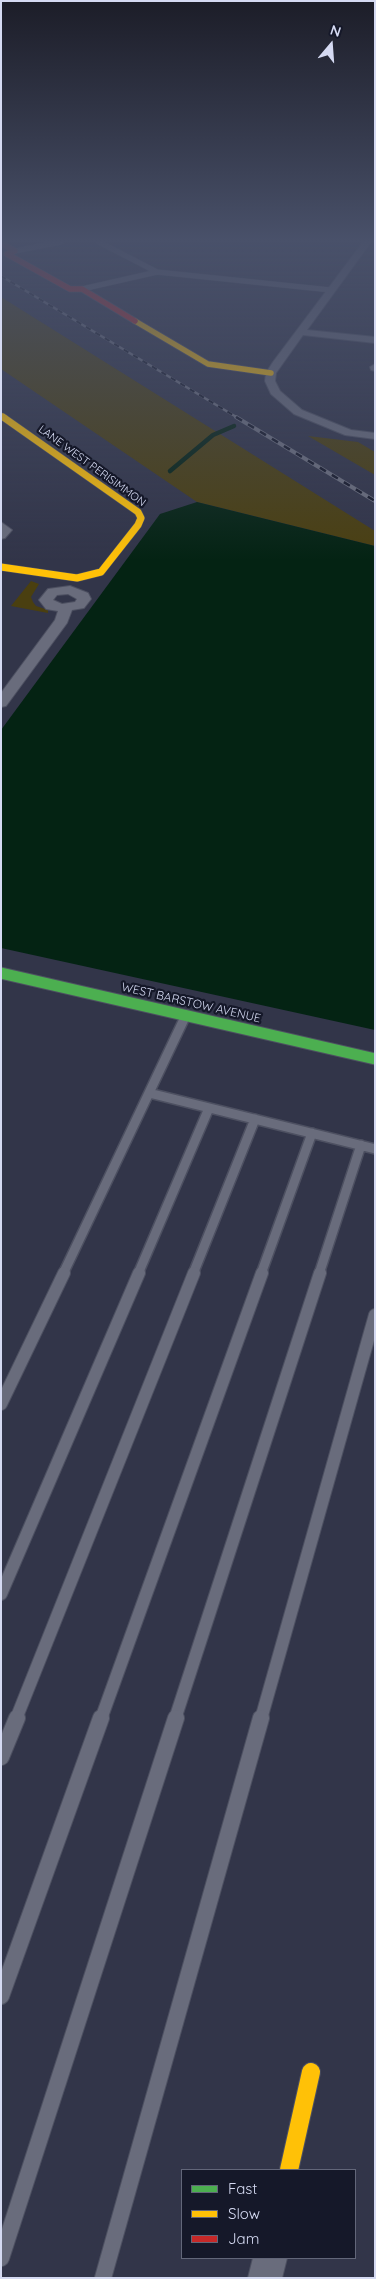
<!DOCTYPE html>
<html>
<head>
<meta charset="utf-8">
<style>
  body { margin:0 }
  #map { position:relative; width:376px; height:2279px; overflow:hidden; background:#323549; font-family:Quicksand,sans-serif }
  canvas { display:block }
  .frame { position:absolute; inset:0; border:2px solid #d5daf2; pointer-events:none }
  .legend { position:absolute; left:181px; top:2169px; width:175px; height:90px; box-sizing:border-box; background:#151829; border:1px solid #626679; margin:0; padding:6px 9px; list-style:none; font-size:15px; color:#d5daf2 }
  .legend li { display:flex; align-items:center; gap:10px; height:25px }
  .legend b { width:25px; border:1px solid #626679 }
  .north { position:absolute; left:306px; top:20px; width:50px; height:50px; -webkit-text-stroke:4px #151829; paint-order:stroke; rotate:18deg; font-size:14px; font-weight:700; line-height:20px; text-align:center; color:#d5daf2 }
  .north::after { content:''; display:block; margin:auto; width:18px; height:22px; background:#d5daf2; clip-path:polygon(50% 0,100% 100%,50% 72%,0 100%) }
</style>
</head>
<body>
<div id="map">
<canvas width="376" height="2279"></canvas>
<div class="frame"></div>
<ul class="legend">
<li><b style="height:6px;background:#4caf50"></b>Fast</li>
<li><b style="height:6px;background:#ffc107"></b>Slow</li>
<li><b style="height:6px;background:#c62828"></b>Jam</li>
</ul>
<div class="north">N</div>
</div>
<script>
const g = document.querySelector('canvas').getContext('2d');
g.lineJoin = 'round';
function paint(path, color) {
  g.fillStyle = color;
  g.fill(path, 'evenodd');
}
function toPath(rows) {
  const path = new Path2D();
  for (const r of rows) {
    path.moveTo(r[0], r[1]);
    for (let i = 2; i < r.length; i += 2) path.lineTo(r[i], r[i + 1]);
  }
  return path;
}
function stroke(path, color, width, dash) {
  g.strokeStyle = color;
  g.lineWidth = width;
  g.lineCap = dash ? 'butt' : 'round';
  g.setLineDash(dash || []);
  g.stroke(path);
}
function label(font, color, halo, rows, align = 'center') {
  g.font = font + ' Quicksand,sans-serif';
  g.lineWidth = 4.5;
  g.setLineDash([]);
  g.textBaseline = 'middle';
  g.strokeStyle = halo;
  g.fillStyle = color;
  for (const [text, x, y, turn = 0] of rows) {
    g.save();
    g.translate(x, y);
    g.rotate((+turn || 0) * Math.PI / 180);
    g.textAlign = isNaN(turn) ? turn : align;
    if (halo) g.strokeText(text, 0, 0);
    g.fillText(text, 0, 0);
    g.restore();
  }
}
paint(toPath([
  [1,297,375,531,375,546,197,502,1,369],
  [308,436,358,442,375,452,375,475],
  [31,581,39,584,31,597,33,602,36,606,48,610,48,613,11,606]
]), '#4a3f10');
paint(toPath([
  [197,502,375,546,375,1030,1,948,1,730,160,514]
]), '#042313');
stroke(toPath([
  [170,471,213,435,234,426]
]), '#042313', 4.5);
const laneFar3 = toPath([
  [99,242,157,272],
  [15,251,61,242],
  [82,289,157,272,331,290]
]);
const laneFar2 = toPath([
  [149,1093,375,1149],
  [63,1274,186,1015],
  [138,1274,209,1108],
  [193,1274,255,1119],
  [261,1274,312,1133],
  [319,1274,361,1145]
]);
const laneFar1 = toPath([
  [1,1404,64,1273],
  [1,1594,139,1273],
  [16,1719,194,1273],
  [101,1719,262,1273],
  [175,1719,320,1273],
  [261,1719,375,1315]
]);
const lane = toPath([
  [1,1757,17,1718],
  [1,1996,101,1718],
  [1,2258,176,1718],
  [103,2278,261,1718]
]);
const street = toPath([
  [363,242,371,242,307,330,375,337,375,343,303,335,276,373,275,381,280,391,302,410,351,430,375,433,375,439,345,435,294,414,271,394,265,381,266,373,273,362,363,242],
  [375,364,375,371,371,370,370,367,375,364],
  [1,522,12,530,5,538,1,539,1,522],
  [70,586,88,593,91,599,84,608,72,610,67,623,6,706,1,707,1,693,55,620,58,611,46,609,39,600,48,589,70,586],
  [68,594,77,599,75,602,62,604,53,600,57,595,68,594],
  [253,2258,287,2258,282,2278,248,2278,253,2258]
]);
const fast = toPath([
  [1,973,375,1059]
]);
const slowFar2 = toPath([
  [135,321,208,364,271,373],
  [1,416,5,418]
]);
const slowFar1 = toPath([
  [1,567,77,578,101,572,138,525,141,518,138,512,3,417]
]);
const slow = toPath([
  [289,2170,311,2072]
]);
const jam = toPath([
  [1,243,15,251,7,254,70,289,82,289,135,321]
]);
stroke(laneFar3, '#4d5061', 6);
stroke(laneFar2, '#4d5061', 12);
stroke(laneFar1, '#4d5061', 14);
stroke(lane, '#4d5061', 18);
stroke(street, '#4d5061', 2);
stroke(fast, '#4d5061', 13);
stroke(slowFar2, '#4d5061', 7);
stroke(slowFar1, '#4d5061', 8);
stroke(slow, '#4d5061', 20);
stroke(jam, '#4d5061', 7);
stroke(laneFar3, '#696c7c', 5);
stroke(laneFar2, '#696c7c', 9);
stroke(laneFar1, '#696c7c', 12);
stroke(lane, '#696c7c', 16);
paint(street, '#696c7c');
stroke(fast, '#4caf50', 11);
stroke(slowFar2, '#ffc107', 5.5);
stroke(slowFar1, '#ffc107', 7);
stroke(slow, '#ffc107', 18);
stroke(jam, '#c62828', 5.5);
const railFar1 = toPath([
  [1,276,238,418]
]);
const rail = toPath([
  [236,417,375,501]
]);
stroke(railFar1, '#6d707f', 2.5);
stroke(rail, '#6d707f', 4);
stroke(railFar1, '#151829', 2, [5.5]);
stroke(rail, '#151829', 2.5, [7]);
const sky = g.createLinearGradient(0, 0, 0, 561);
sky.addColorStop(0, '#1c1d28');
sky.addColorStop(0.43, '#49516a');
sky.addColorStop(1, '#49516a00');
g.fillStyle = sky;
g.fillRect(0, 0, 376, 561);
label('11px', '#d5daf2', '#151829', [
  ["LANE WEST PERISIMMON",92,466,36]
]);
label('12px', '#d5daf2', '#151829', [
  ["WEST BARSTOW AVENUE",191,1003,13]
]);
</script>
</body>
</html>
